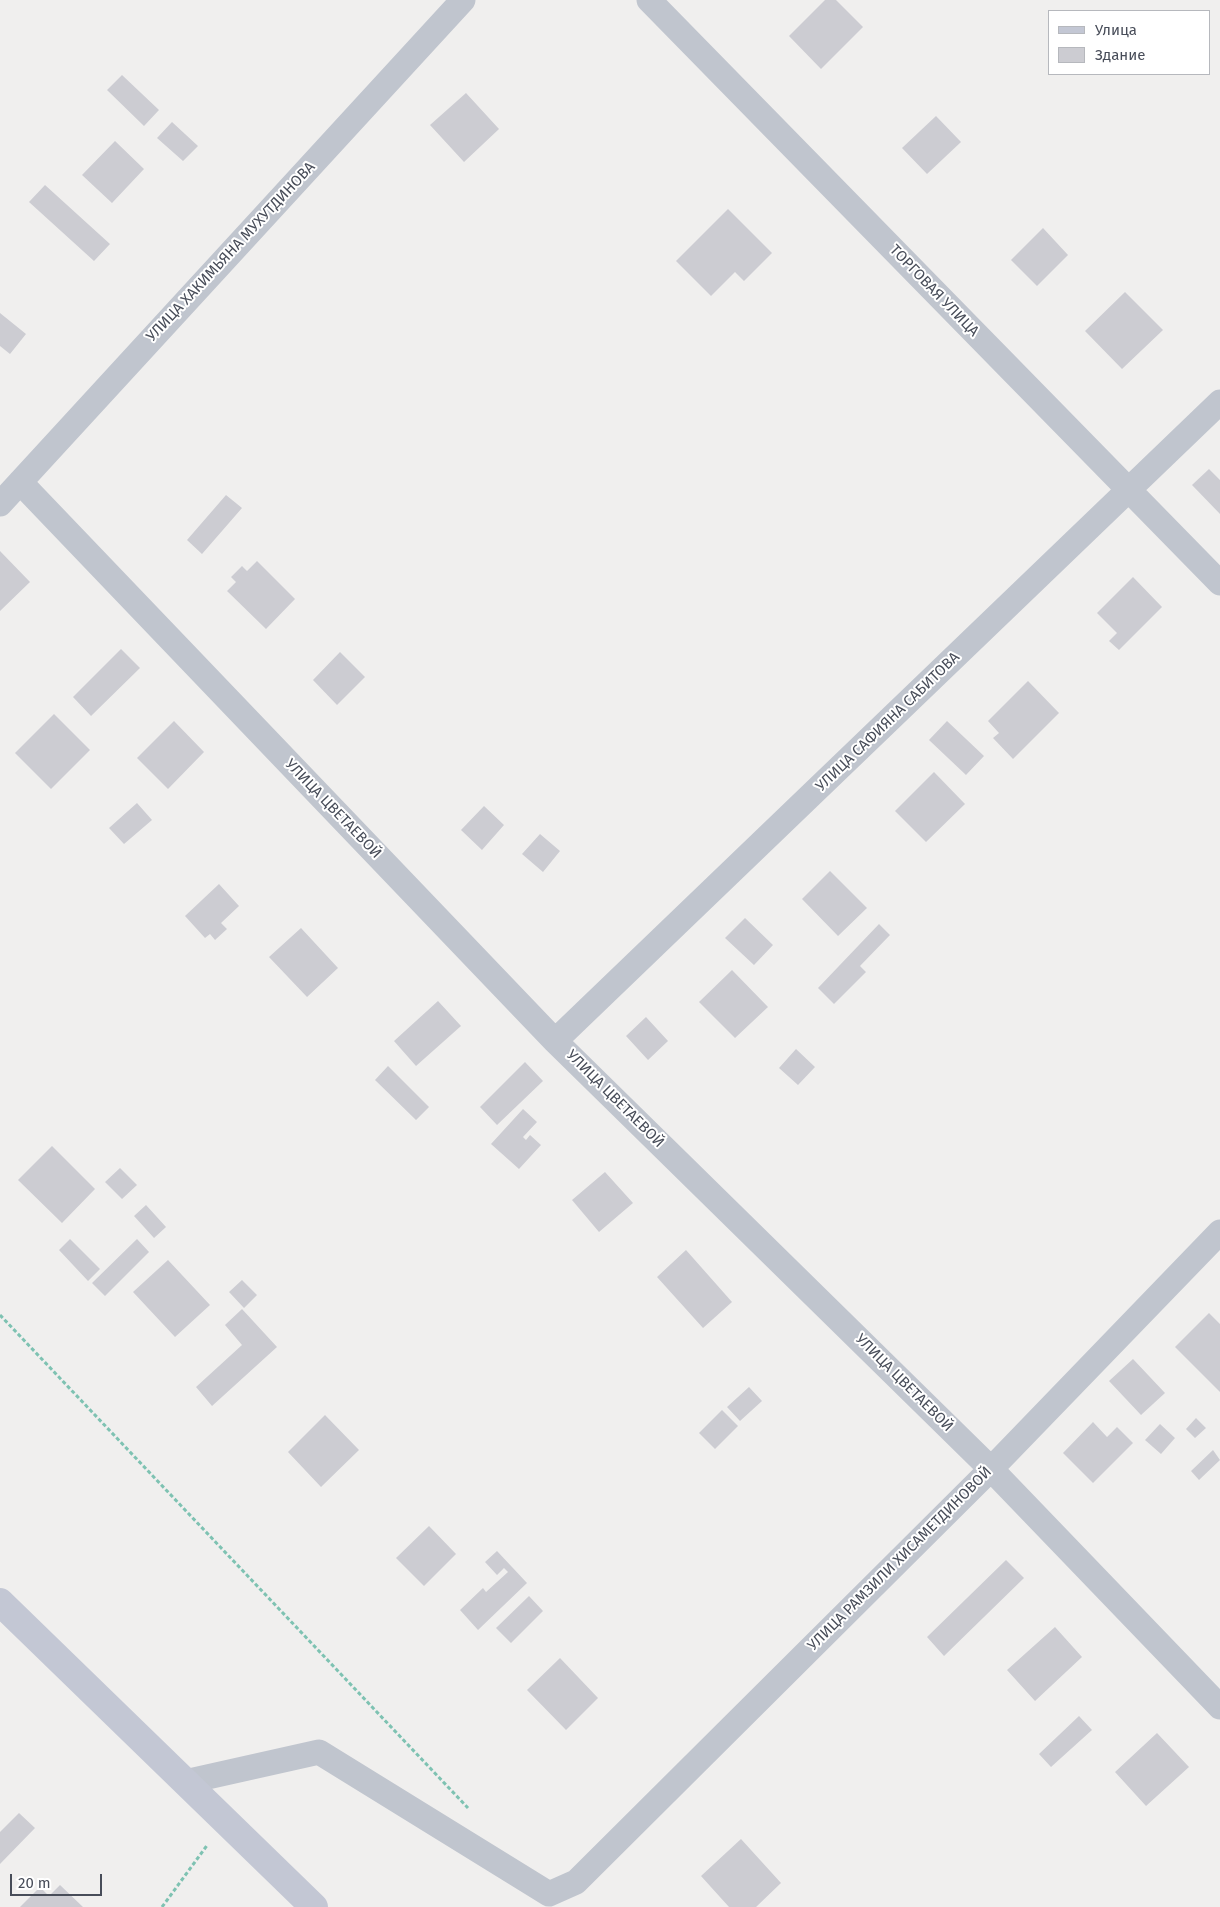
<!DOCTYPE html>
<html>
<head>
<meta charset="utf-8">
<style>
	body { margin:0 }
	#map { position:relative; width:1220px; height:1907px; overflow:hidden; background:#f0efee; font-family:"Fira Sans",sans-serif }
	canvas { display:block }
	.legend { position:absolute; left:1048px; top:10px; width:162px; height:65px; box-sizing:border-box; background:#fff; border:1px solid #b6b8bd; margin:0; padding:6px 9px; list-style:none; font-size:15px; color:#484d59 }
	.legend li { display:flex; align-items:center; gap:10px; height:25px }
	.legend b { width:25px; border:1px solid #b6b8bd }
	.scale { position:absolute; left:10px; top:1874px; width:92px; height:22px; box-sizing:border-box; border:2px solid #484d59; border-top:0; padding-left:6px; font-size:15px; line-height:18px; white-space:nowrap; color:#484d59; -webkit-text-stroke:4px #fff; paint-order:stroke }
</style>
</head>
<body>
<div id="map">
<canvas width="1220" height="1907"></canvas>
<ul class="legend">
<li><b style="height:6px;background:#c3c7d4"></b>Улица</li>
<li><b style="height:14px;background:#ccccd2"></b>Здание</li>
</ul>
<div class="scale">20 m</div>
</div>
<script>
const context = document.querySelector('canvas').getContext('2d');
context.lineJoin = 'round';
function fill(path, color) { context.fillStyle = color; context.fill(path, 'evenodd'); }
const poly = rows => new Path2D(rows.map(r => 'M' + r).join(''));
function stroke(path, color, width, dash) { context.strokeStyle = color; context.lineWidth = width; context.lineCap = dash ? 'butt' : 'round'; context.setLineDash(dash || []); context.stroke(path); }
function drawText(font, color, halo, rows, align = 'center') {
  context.font = font + ' "Fira Sans",sans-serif'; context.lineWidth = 4; context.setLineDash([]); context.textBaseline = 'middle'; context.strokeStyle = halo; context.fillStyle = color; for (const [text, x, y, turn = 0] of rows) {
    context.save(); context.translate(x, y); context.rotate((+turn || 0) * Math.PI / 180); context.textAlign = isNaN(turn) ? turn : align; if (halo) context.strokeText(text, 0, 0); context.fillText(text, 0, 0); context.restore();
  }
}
fill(poly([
	[825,0,836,0,863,27,821,69,789,36],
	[122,75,159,110,144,126,107,90],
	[466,93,499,129,464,162,430,125],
	[936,116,961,142,927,174,902,148],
	[172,122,198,146,183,161,157,138],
	[115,141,144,169,112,203,82,175],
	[45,185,110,244,94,261,29,202],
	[728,209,772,253,744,281,735,272,711,296,676,261],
	[1043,228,1068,255,1037,286,1011,260],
	[1125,292,1163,330,1122,369,1085,331],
	[0,313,26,334,10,354,0,346],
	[1209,469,1220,480,1220,514,1192,485],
	[226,495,242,508,202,554,187,540],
	[0,551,30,582,0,611],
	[257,561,295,599,266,629,227,591,236,582,231,577,242,566,247,571],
	[1133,577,1162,607,1119,650,1109,641,1117,633,1097,613],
	[121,649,140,668,91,716,73,697],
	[340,652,365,677,337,705,313,680],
	[1028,681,1059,713,1013,759,993,738,999,733,988,721],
	[54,714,90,750,51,789,15,753],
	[174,721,204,752,168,789,137,758],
	[947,721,984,756,966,775,929,740],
	[934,772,965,804,926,842,895,811],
	[137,803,152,820,124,844,109,828],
	[484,806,504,825,482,850,461,830],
	[540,834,560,851,543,872,522,854],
	[830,871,867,908,838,936,802,899],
	[219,884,239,906,221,923,227,929,215,940,210,934,205,938,185,916],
	[745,918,773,945,754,965,725,938],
	[879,924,890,935,860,966,866,972,834,1004,818,988],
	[301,928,338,968,307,997,269,957],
	[732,970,768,1007,735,1038,699,1002],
	[438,1001,461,1026,416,1066,394,1041],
	[646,1017,668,1041,648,1060,626,1036],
	[796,1049,815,1067,798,1085,779,1068],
	[525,1062,543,1081,497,1125,480,1107],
	[388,1066,429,1107,416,1120,375,1080],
	[523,1109,537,1122,523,1137,526,1140,530,1135,541,1145,519,1169,491,1144],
	[52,1146,95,1189,62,1223,18,1180],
	[120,1168,137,1185,122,1199,105,1182],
	[605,1172,633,1203,599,1232,572,1200],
	[146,1205,166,1227,154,1238,134,1216],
	[70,1239,100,1269,88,1281,59,1250],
	[137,1239,149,1252,105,1296,92,1283],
	[686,1250,732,1302,703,1328,657,1277],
	[168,1260,210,1305,175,1337,133,1292],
	[242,1280,257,1295,244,1308,229,1292],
	[242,1309,277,1347,212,1406,196,1387,242,1345,225,1325],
	[1209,1313,1220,1324,1220,1392,1175,1347],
	[1133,1359,1165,1393,1141,1415,1109,1381],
	[749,1387,762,1401,740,1421,727,1407],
	[722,1410,738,1426,715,1449,699,1433],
	[325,1415,359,1450,321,1487,288,1452],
	[1196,1418,1206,1428,1195,1438,1186,1429],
	[1093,1422,1107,1437,1117,1427,1133,1443,1093,1483,1063,1453],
	[1160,1424,1175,1438,1161,1454,1145,1440],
	[1213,1450,1220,1460,1199,1480,1191,1471],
	[429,1526,456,1554,424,1586,396,1558],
	[497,1551,527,1583,478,1630,460,1610,483,1588,486,1592,508,1572,504,1568,497,1575,485,1562],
	[1006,1560,1024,1578,944,1656,927,1637],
	[529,1596,543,1611,511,1643,496,1628],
	[1055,1627,1082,1657,1035,1701,1007,1670],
	[560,1658,598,1698,566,1730,527,1690],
	[1079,1716,1092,1730,1051,1767,1039,1754],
	[1157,1733,1189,1767,1146,1806,1115,1772],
	[19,1813,35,1828,0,1864,0,1832],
	[741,1839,781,1883,756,1907,729,1907,701,1876],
	[60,1885,83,1907,20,1907,40,1887,49,1896]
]), '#ccccd2');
stroke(poly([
	[0,1315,468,1808],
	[162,1907,208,1844]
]), '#7ec2b2', 3, [4, 2.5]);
stroke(poly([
	[649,0,1220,583],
	[20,482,555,1041,991,1469,1220,1707],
	[0,504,463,0],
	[555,1041,1220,402],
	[185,1782,319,1752,549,1894,576,1882,991,1469,1220,1232]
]), '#c0c5ce', 25);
stroke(poly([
	[0,1602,314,1907]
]), '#c3c7d4', 28);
drawText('15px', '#484d59', '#fff', [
	["УЛИЦА ХАКИМЬЯНА МУХУТДИНОВА",231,252,-47],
	["ТОРГОВАЯ УЛИЦА",934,291,46],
	["УЛИЦА САФИЯНА САБИТОВА",888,722,-44],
	["УЛИЦА ЦВЕТАЕВОЙ",333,809,46],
	["УЛИЦА ЦВЕТАЕВОЙ",615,1099,45],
	["УЛИЦА ЦВЕТАЕВОЙ",904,1383,45],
	["УЛИЦА РАМЗИЛИ ХИСАМЕТДИНОВОЙ",900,1559,-45]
]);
</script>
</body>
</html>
